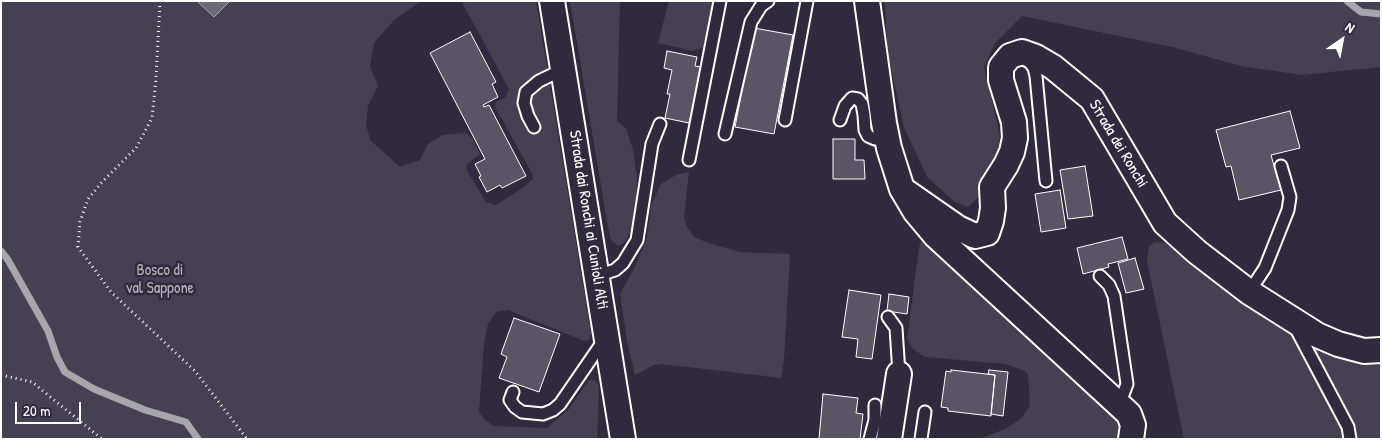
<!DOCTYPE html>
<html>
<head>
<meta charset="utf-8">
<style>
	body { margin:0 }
	#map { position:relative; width:1382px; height:440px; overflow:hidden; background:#2f2a3d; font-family:"Patrick Hand",sans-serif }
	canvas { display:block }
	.frame { position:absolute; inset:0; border:2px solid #fff; pointer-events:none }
	.north { position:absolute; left:1317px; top:15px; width:50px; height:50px; -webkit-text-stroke:4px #2f2a3d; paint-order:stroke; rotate:33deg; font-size:14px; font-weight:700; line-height:20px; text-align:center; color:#fff }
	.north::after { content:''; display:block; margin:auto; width:18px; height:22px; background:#fff; clip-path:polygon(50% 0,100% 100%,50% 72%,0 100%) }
	.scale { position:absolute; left:15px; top:402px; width:66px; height:22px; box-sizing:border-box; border:2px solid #fff; border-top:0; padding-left:6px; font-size:15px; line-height:18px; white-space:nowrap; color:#fff; -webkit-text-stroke:4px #2f2a3d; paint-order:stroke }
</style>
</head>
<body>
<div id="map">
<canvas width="1382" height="440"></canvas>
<div class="frame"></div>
<div class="north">N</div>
<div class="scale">20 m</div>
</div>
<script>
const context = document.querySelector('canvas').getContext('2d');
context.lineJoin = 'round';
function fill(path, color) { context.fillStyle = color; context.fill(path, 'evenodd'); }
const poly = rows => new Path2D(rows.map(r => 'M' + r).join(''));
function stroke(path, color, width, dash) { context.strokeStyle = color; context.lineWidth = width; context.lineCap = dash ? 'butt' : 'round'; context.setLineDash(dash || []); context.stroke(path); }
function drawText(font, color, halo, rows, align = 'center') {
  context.font = font + ' "Patrick Hand",sans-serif'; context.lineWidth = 5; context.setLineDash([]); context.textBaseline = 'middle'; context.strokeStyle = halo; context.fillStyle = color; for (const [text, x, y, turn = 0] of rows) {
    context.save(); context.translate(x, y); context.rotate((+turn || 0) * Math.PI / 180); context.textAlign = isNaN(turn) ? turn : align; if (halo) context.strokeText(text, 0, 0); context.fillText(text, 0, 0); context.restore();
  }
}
fill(poly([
	[1,1,421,1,394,20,374,43,370,67,378,86,368,106,366,126,371,141,400,167,420,160,428,144,443,135,466,133,472,138,480,154,467,164,467,171,486,202,496,205,521,189,533,179,532,173,495,107,496,102,505,98,509,89,463,4,463,1,536,1,591,333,589,340,584,341,508,310,496,312,488,324,484,343,479,412,485,420,494,426,547,428,568,410,589,380,596,381,599,387,597,439,1,439],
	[570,1,620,1,617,121,626,128,633,150,637,177,636,207,632,228,625,242,618,246,611,240,608,227],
	[669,1,716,1,704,47,693,51,658,43],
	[885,1,1381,1,1381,67,1302,75,1241,66,1172,47,1022,16,995,43,984,67,1000,136,997,156,985,173,979,197,968,207,955,202,927,177,904,127,887,50],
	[689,172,684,217,686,225,694,237,706,242,740,252,790,254,784,360,781,378,662,364,654,365,635,375,627,341,620,294,635,267,647,237,651,206,661,184,676,175],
	[927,240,1107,407,1117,422,1122,439,979,439,1005,429,1022,418,1030,405,1028,374,1023,370,1005,364,925,357,913,349,907,339,919,248,921,241],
	[1155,242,1167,243,1178,249,1204,273,1283,329,1332,355,1359,365,1381,364,1381,439,1184,439,1147,261,1149,246]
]), '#464152');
const water = poly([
	[200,1,230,1,214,17,198,2,200,1]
]);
fill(water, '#6d6a77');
stroke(water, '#a7a6ad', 1);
stroke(poly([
	[1347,1,1361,12,1381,14],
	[1,251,8,260,48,331,57,357,65,372,94,389,145,410,186,422,198,439]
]), '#a7a6ad', 7);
const building = poly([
	[754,28,793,35,774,134,735,127,754,28],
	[470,32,496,82,492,84,498,97,483,105,484,107,489,105,526,176,502,188,500,185,487,192,479,177,481,176,475,164,485,159,430,53,470,32],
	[667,51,697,57,695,66,702,67,689,123,665,118,670,94,667,94,672,70,664,68,667,51],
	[1290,111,1300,148,1271,155,1281,190,1239,200,1231,166,1226,167,1216,130,1290,111],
	[833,139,855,139,855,160,864,160,865,179,833,179,833,139],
	[1085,166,1093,216,1068,219,1060,170,1085,166],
	[1060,190,1066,228,1041,232,1035,194,1060,190],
	[1122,237,1128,259,1108,264,1109,267,1083,274,1077,248,1122,237],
	[1135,258,1144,289,1126,293,1118,263,1135,258],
	[849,290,881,295,872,359,856,357,858,339,842,337,849,290],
	[889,294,909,297,907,314,887,311,889,294],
	[514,318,560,334,539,392,499,378,507,357,501,354,514,318],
	[951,370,995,375,991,416,948,411,948,408,941,407,946,371,951,372,951,370],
	[989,370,1008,372,1003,416,991,414,995,375,988,374,989,370],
	[823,394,858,398,856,413,863,414,860,439,819,439,823,394]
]);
fill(building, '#595564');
stroke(building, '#fff', 1);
const lane = poly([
	[1026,57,1034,68,1036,76,1046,181],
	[785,120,807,1],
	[840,120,845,106,852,98,858,99,862,104,864,115,865,130,868,136,875,139,887,137],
	[534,127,528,116,524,103,526,92,539,81,564,69],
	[725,134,751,22,761,6,768,1],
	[689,160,720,1],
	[597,276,615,270,623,263,637,240,652,144,660,124],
	[1100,276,1109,285,1114,296,1127,384,1119,405],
	[1249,292,1265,268,1288,210,1290,197,1281,166],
	[888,317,896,328,899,374],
	[1294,325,1348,427,1350,439],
	[513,392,510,400,515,407,522,412,543,414,553,410,560,404,604,340],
	[870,439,875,420,875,405],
	[921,439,925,412]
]);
const street = poly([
	[552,1,623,439],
	[867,1,884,123,889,148,902,189,915,211,936,236,1129,414,1133,425,1131,439],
	[902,189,958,228,975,236,987,233,991,221,993,208,992,187,1006,165,1012,152,1015,138,1014,122,1001,80,1001,67,1010,56,1022,52,1036,57,1053,67,1092,99,1165,223,1197,252,1249,292,1317,335,1338,344,1364,351,1381,350],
	[889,439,899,374]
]);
stroke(lane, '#fff', 15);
stroke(street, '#fff', 28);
stroke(poly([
	[160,1,156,79,152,118,136,148,102,182,88,199,80,222,78,247,111,292,195,371,247,439],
	[1,375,32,382,102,439]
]), '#fff', 3, [1, 4]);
stroke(lane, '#2f2a3d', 11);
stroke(street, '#2f2a3d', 24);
drawText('16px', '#fff', '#2f2a3d', [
	["Strada dei Ronchi",1118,144,59],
	["Strada dai Ronchi ai Cunioli Alti",588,220,81]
]);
drawText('16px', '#b5b3ba', '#2f2a3d', [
	["Bosco di",160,271],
	["val Sappone",160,289]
]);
</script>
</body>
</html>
